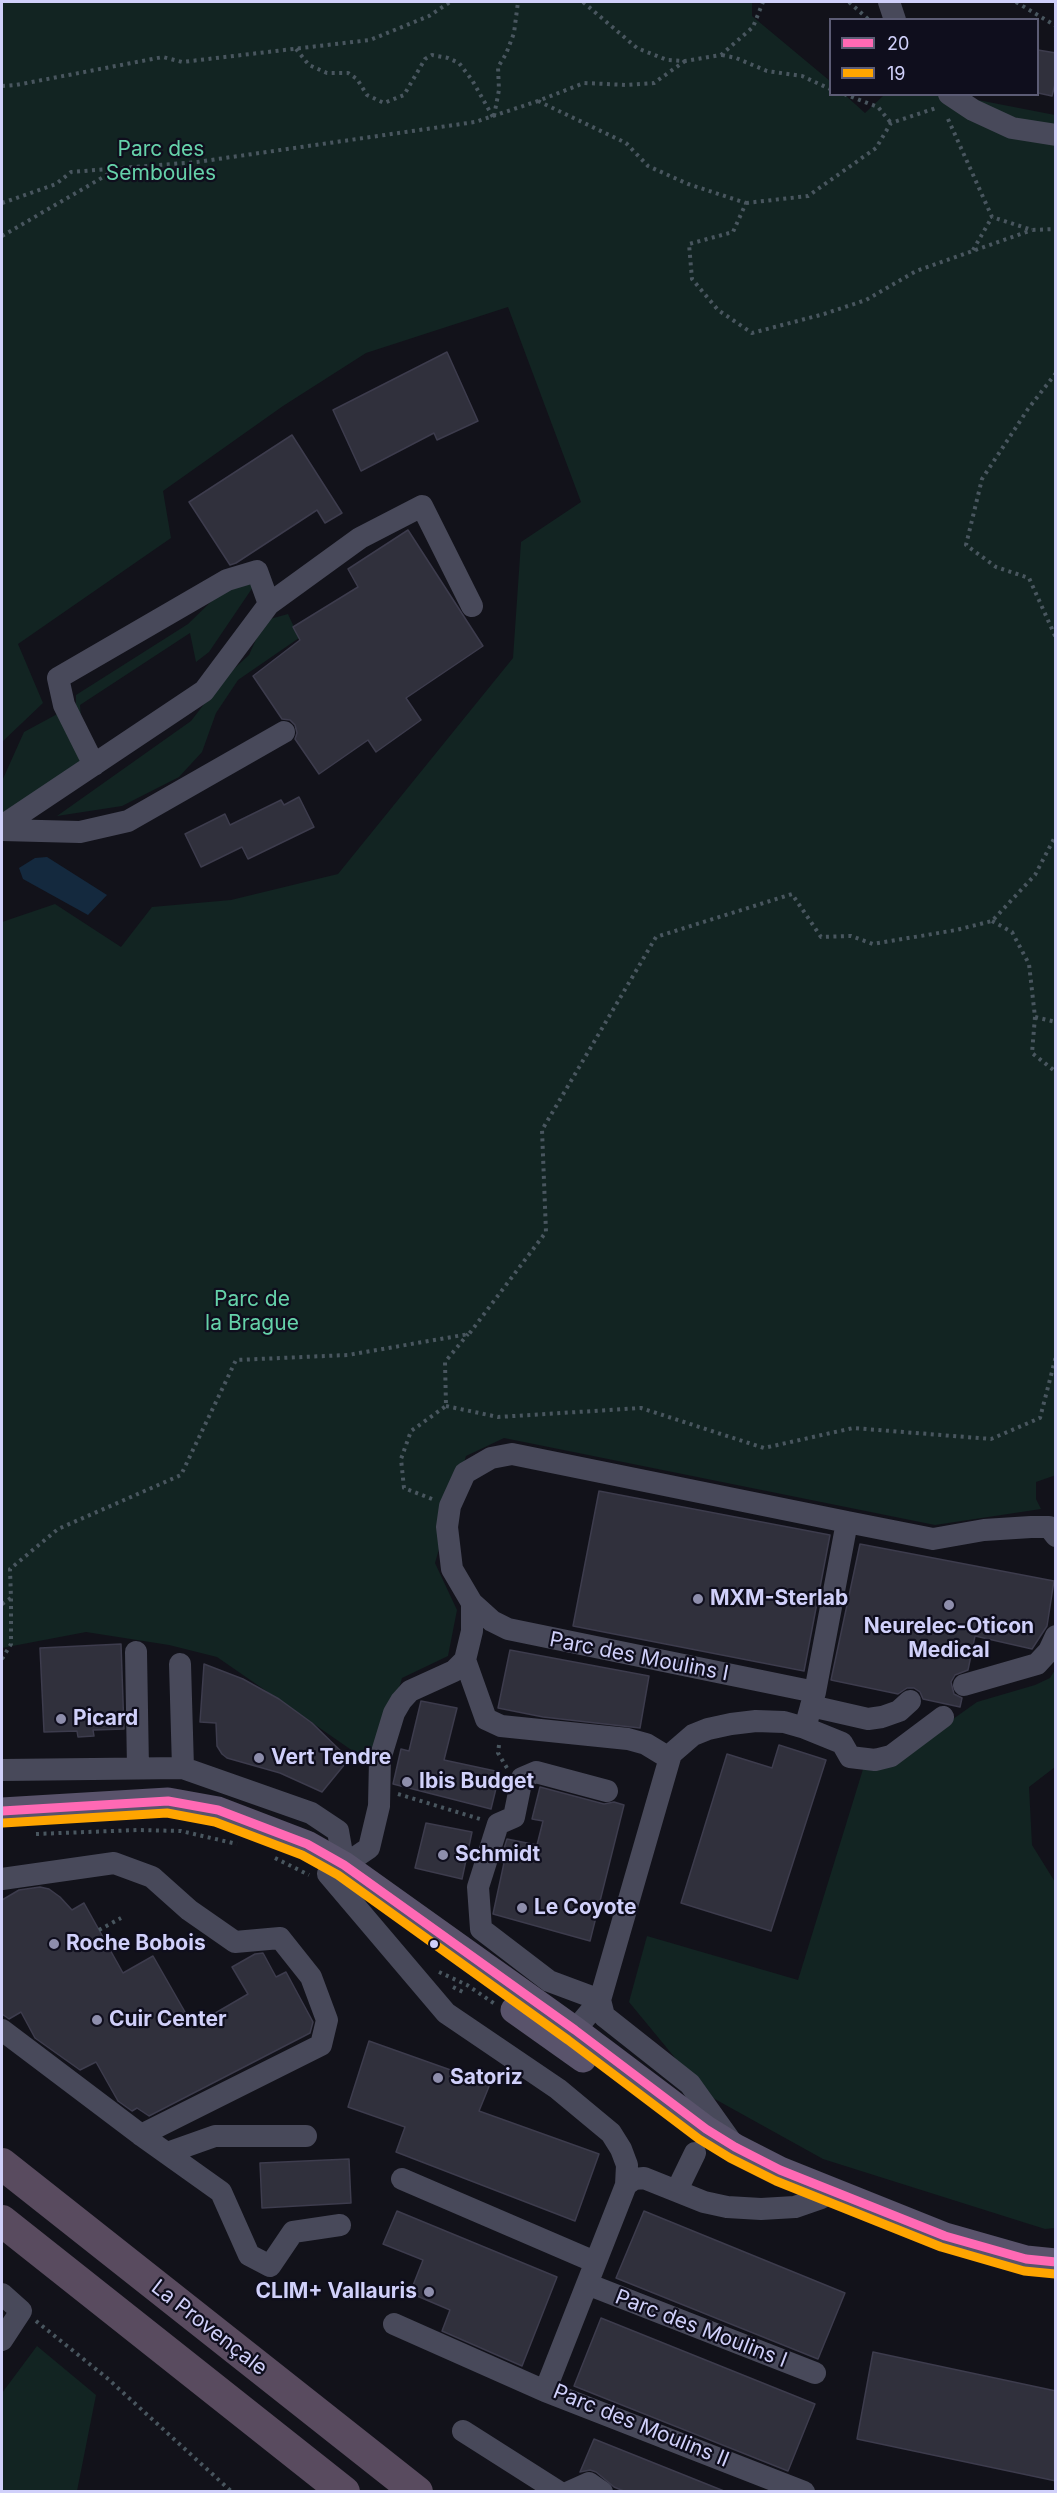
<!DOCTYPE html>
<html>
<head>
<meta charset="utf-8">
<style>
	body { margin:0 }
	#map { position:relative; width:1057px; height:2493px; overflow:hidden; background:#12121a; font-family:Inter,sans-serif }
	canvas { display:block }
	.frame { position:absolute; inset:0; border:3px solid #d0d0fa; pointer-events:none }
	.legend { position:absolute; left:829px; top:18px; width:210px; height:78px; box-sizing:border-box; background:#0f0e1d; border:2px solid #5c5c75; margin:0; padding:8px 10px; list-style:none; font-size:18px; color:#d0d0fa }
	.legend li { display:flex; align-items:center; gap:12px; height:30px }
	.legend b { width:30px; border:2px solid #5c5c75 }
</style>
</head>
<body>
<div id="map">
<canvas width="1057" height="2493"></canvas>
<div class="frame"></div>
<ul class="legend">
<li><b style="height:8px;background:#ff69b4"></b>20</li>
<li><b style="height:8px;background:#ffa500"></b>19</li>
</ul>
</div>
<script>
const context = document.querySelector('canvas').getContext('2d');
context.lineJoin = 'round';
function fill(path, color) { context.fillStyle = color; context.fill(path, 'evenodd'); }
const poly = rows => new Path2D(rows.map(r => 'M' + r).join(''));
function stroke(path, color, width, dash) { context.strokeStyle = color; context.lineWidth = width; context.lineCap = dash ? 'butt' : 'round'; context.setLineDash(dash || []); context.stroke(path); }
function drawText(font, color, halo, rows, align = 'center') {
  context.font = font + ' Inter,sans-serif'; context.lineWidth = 4.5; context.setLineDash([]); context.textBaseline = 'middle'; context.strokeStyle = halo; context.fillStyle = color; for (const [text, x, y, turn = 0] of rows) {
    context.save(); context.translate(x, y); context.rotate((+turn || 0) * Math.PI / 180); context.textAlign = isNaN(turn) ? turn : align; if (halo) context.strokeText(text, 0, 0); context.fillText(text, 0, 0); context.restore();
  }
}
fill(poly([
	[2,2,752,2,752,16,830,81,830,94,845,95,865,113,884,95,947,94,1055,115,1056,1475,1036,1482,1036,1499,1041,1509,935,1525,504,1438,466,1456,435,1563,457,1610,448,1656,402,1678,376,1767,217,1657,169,1645,86,1632,2,1648,2,922,55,904,121,947,152,907,231,900,338,874,513,658,521,542,581,502,508,307,366,353,283,406,163,491,171,538,18,644,43,703,2,742],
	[247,581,253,587,209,652,196,662,190,633,80,705,81,718,76,710,76,695,188,624,222,591],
	[288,614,299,638,238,680,216,713,202,752,179,777,122,806,57,816,191,721,225,677,249,655,259,633,270,619],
	[61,712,80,750,80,768,51,788,2,813,2,781,24,732],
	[1055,1670,1055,1767,1029,1787,1032,1845,1055,1882,1055,2228,1045,2229,823,2159,704,2093,629,2002,647,1936,798,1980,864,1766,884,1768,977,1702,1035,1685,1050,1678],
	[37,2346,96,2395,77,2491,2,2491,2,2393]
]), '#122422');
fill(poly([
	[47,857,107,895,88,915,23,879,19,868,35,858]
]), '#14293e');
const building = poly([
	[1038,50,1056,53,1056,80,1052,96,1038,93,1038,50],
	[447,352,478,421,437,440,434,433,361,471,333,410,447,352],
	[292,435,342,513,325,523,317,510,236,563,230,565,189,502,292,435],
	[408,530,483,646,406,698,421,720,376,752,368,740,319,774,295,739,297,733,295,725,290,720,282,719,253,676,300,640,293,627,358,587,348,569,408,530],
	[299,797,314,827,248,859,242,847,201,867,185,834,225,814,230,825,281,800,284,805,299,797],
	[599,1491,830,1535,804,1671,573,1626,599,1491],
	[860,1544,1054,1581,1047,1626,1032,1649,975,1636,968,1670,955,1675,951,1682,954,1694,962,1698,960,1707,923,1699,920,1692,914,1688,907,1688,898,1694,831,1680,860,1544],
	[121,1644,124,1729,93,1730,94,1736,78,1737,77,1731,44,1732,40,1648,121,1644],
	[510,1650,649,1676,640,1728,543,1717,498,1708,510,1650],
	[204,1664,243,1679,279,1699,312,1723,349,1759,322,1792,280,1773,227,1758,222,1754,217,1746,216,1723,200,1722,204,1664],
	[421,1701,457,1708,444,1760,500,1772,491,1809,393,1784,401,1749,409,1751,421,1701],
	[779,1745,826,1760,771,1931,681,1903,727,1754,772,1768,779,1745],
	[540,1787,604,1804,614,1802,624,1805,590,1941,493,1914,504,1863,500,1861,507,1839,537,1845,543,1821,532,1819,540,1787],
	[426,1823,472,1832,462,1879,415,1868,426,1823],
	[40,1887,49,1889,60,1897,72,1910,84,1903,123,1973,153,1956,193,2026,248,1994,232,1967,255,1954,263,1953,276,1977,286,1972,313,2022,310,2033,149,2116,137,2108,132,2111,118,2101,96,2062,80,2070,35,2038,21,2012,9,2019,2,2014,2,1900,19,1890,40,1887],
	[369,2041,490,2084,479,2111,599,2154,575,2221,396,2152,405,2127,348,2107,369,2041],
	[349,2159,351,2203,262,2208,260,2163,349,2159],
	[397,2211,557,2277,522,2366,442,2331,450,2310,410,2293,423,2260,383,2244,397,2211],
	[644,2211,845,2293,818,2359,616,2278,644,2211],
	[601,2318,815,2404,788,2471,574,2386,601,2318],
	[873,2352,1056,2391,1056,2481,857,2439,873,2352],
	[594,2439,724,2491,724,2492,626,2492,614,2487,596,2472,590,2470,580,2472,594,2439]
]);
fill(building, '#30303c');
stroke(building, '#3d3c4d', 1.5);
stroke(poly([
	[583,2,637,48,667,60,685,61,721,55,753,27,763,2],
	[849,2,869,20],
	[1016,2,1056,26],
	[296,49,309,65,327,73,348,73,357,79,367,95,384,103,404,95,425,59,432,55,448,58,459,63,472,80,493,117],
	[722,55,736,58,767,71,802,76,830,89],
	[2,86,16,85,163,57,182,62,370,40,429,16,450,2],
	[844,94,878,107,891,123],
	[538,101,626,143,648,166,688,184,746,203,733,232,689,244,692,279,718,310,752,333,824,314,866,300,916,271,1032,230],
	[494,116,499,90,498,67,506,54,514,33,518,2],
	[948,119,992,217,1032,230,1056,229],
	[2,203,56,184,71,172,197,162,475,122,538,101,584,83,627,85,654,83,685,61],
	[746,203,808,196,876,148,891,123,936,108],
	[2,236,117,169],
	[973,250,992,217],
	[1056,373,1028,409,982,479,966,545,996,567,1029,578,1056,638],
	[992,921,1012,932,1029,964,1035,1017,1056,1022],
	[1035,1017,1032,1053,1056,1072],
	[446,1406,498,1417,641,1408,764,1448,853,1428,991,1439,1040,1418,1056,1356],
	[432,1499,404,1488,401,1459,411,1431,446,1406,445,1362,468,1334],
	[2,1604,11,1598,10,1569,58,1529,181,1475,236,1360,348,1355,469,1334,546,1232,542,1130,656,937,792,894,821,937,851,936,873,944,956,930,992,921,1035,875,1056,835],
	[2,1659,11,1644,11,1598],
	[499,1745,498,1753,507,1768],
	[398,1794,480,1819],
	[36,1834,138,1830,181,1831,237,1844],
	[275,1858,309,1875],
	[99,1930,121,1918],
	[439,1972,467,1985,495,2004],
	[453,1987,463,1992],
	[36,2321,107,2378,232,2492]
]), '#49565f', 4, [3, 4.5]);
stroke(poly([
	[889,2,895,20],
	[949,94,973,110,1012,128,1056,135],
	[94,765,64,705,58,678,227,580,257,571,269,604],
	[2,826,204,691,269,604,360,538,422,506,472,606],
	[2,830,80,832,128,821,284,732],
	[472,1603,492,1621,508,1629,815,1692],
	[136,1652,138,1768],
	[465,1660,486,1719,501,1726,628,1739,646,1744,669,1758],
	[180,1664,183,1768],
	[964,1685,1037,1664,1049,1651,1056,1636],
	[811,1706,868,1719,882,1717,899,1711,910,1701],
	[805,1728,842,1743,850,1757,875,1760,891,1756,943,1717],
	[2,1770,183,1768,311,1813,338,1831,344,1865,369,1848,379,1806,380,1759,394,1713,401,1701,410,1691,454,1671,465,1660,472,1631,472,1603,452,1569,447,1527,450,1506,465,1473,491,1458,512,1454,847,1522],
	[607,1791,536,1772,522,1778,514,1817,498,1824,478,1887,481,1929,549,1981,600,2000,604,2016,690,2084,732,2143],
	[328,1874,446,2013,558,2089,611,2133,621,2149,627,2165,626,2185],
	[2,1879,114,1863,152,1877,189,1910,235,1942,280,1938,311,1977,327,2020,321,2045,141,2135],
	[2,2030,141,2135,221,2192,249,2255,270,2266,293,2232,340,2225],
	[575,2030,600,2000,671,1754,693,1735,708,1729,731,1724,756,1721,784,1722,805,1728,815,1692,847,1522,933,1539,984,1530,1031,1527,1049,1527,1056,1536],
	[167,2153,215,2136,306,2136],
	[402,2179,595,2262],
	[677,2190,695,2153],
	[587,2284,815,2373],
	[2,2294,21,2311,2,2340],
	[394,2324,545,2391],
	[463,2431,559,2492],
	[569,2492,589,2483,602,2492],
	[804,2492,545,2391,626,2185,634,2179,644,2178,704,2202,727,2207,761,2209,795,2207,821,2198,828,2188]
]), '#48495a', 22);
stroke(poly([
	[2,1811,168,1801,218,1810,307,1844,344,1865,575,2030,706,2129,735,2147,780,2170,945,2236,1026,2259,1056,2262],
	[514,2010,583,2059]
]), '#59536b', 27);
stroke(poly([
	[2,2164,417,2492],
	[2,2221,344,2492]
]), '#594b5f', 32);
stroke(poly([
	[2,1811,168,1801,218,1810,307,1844,344,1865,575,2030,706,2129,735,2147,780,2170,945,2236,1026,2259,1056,2262]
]), '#ff69b4', 9);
stroke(poly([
	[3,1823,167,1813,215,1822,302,1855,338,1875,568,2040,699,2139,730,2158,776,2181,941,2247,1024,2271,1055,2274]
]), '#ffa500', 9);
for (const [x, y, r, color] of [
	[698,1599,6,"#8e8eac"],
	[949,1605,6,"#8e8eac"],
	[61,1719,6,"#8e8eac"],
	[259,1758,6,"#8e8eac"],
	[407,1782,6,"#8e8eac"],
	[443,1855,6,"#8e8eac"],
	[522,1908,6,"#8e8eac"],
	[54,1944,6,"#8e8eac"],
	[434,1944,5,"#d0d0fa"],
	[97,2020,6,"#8e8eac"],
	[438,2078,6,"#8e8eac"],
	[429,2292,6,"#8e8eac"]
]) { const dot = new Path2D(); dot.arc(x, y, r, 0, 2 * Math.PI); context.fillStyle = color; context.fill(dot); stroke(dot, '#0f0e1d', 2); }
drawText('21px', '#65d1a9', '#0f0e1d', [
	["Parc des",161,150],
	["Semboules",161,174],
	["Parc de",252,1300],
	["la Brague",252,1324]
]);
drawText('bold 21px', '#d0d0fa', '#0f0e1d', [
	["MXM-Sterlab",710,1599],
	["Neurelec-Oticon",949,1627,"center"],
	["Medical",949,1651,"center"],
	["Picard",73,1719],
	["Vert Tendre",271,1758],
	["Ibis Budget",419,1782],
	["Schmidt",455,1855],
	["Le Coyote",534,1908],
	["Roche Bobois",66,1944],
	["Cuir Center",109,2020],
	["Satoriz",450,2078],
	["CLIM+ Vallauris",417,2292,"right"]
], 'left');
drawText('21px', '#d0d0fa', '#0f0e1d', [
	["Parc des Moulins I",639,1657,11],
	["La Provençale",209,2328,38],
	["Parc des Moulins I",701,2329,21],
	["Parc des Moulins II",641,2426,22]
]);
</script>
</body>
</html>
